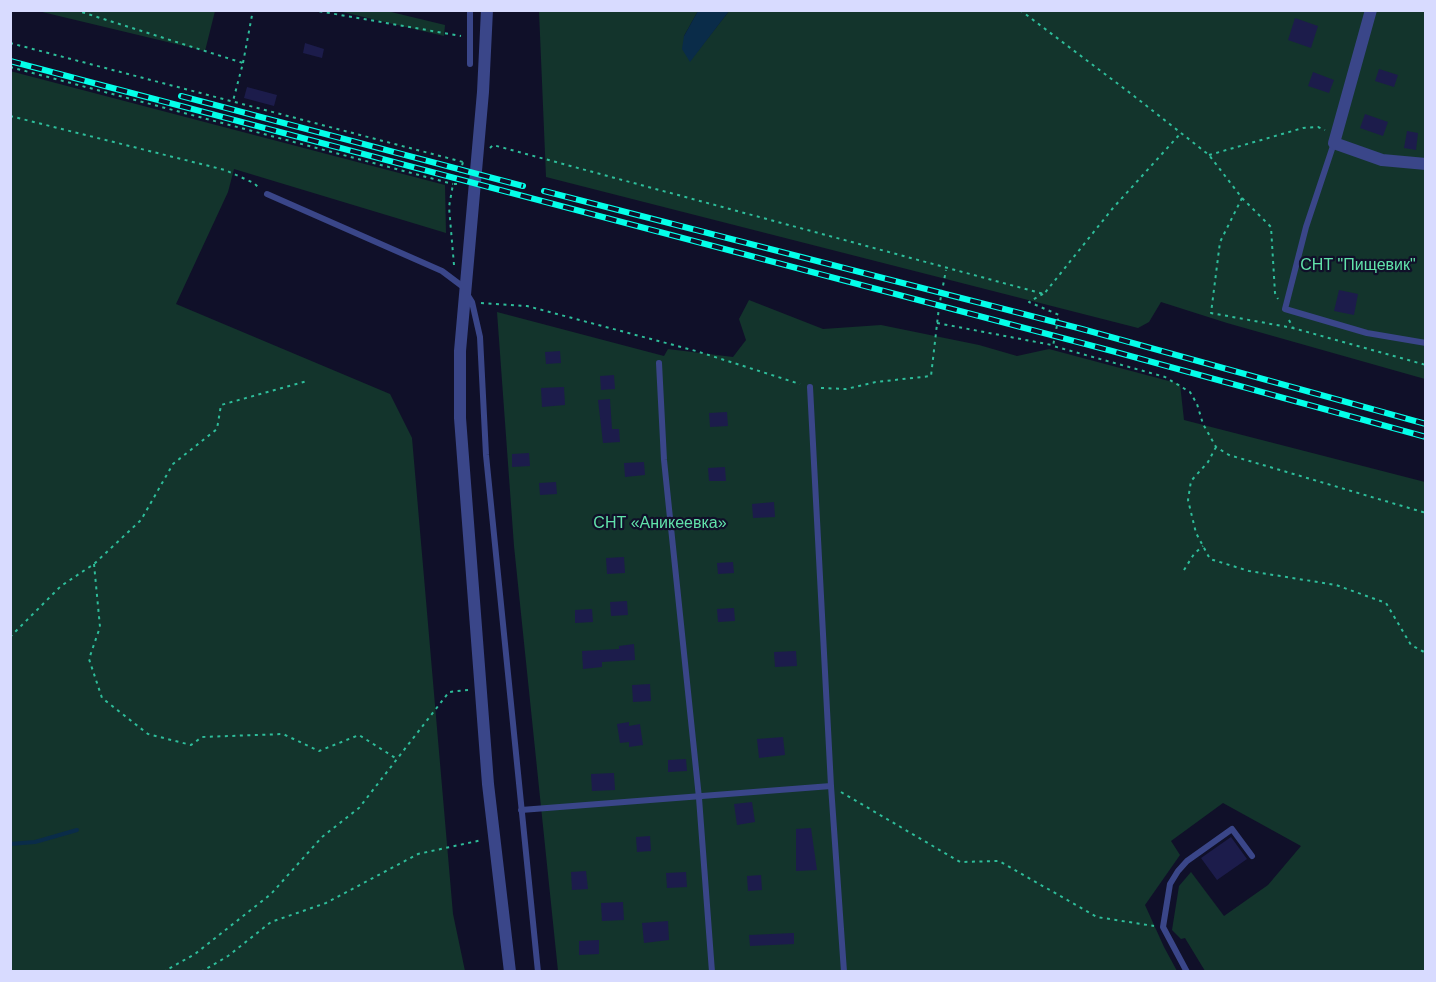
<!DOCTYPE html>
<html>
<head>
<meta charset="utf-8">
<style>
	body { margin:0 }
	#map { position:relative; width:1436px; height:982px; overflow:hidden; background:#101029; font-family:Arial,sans-serif }
	canvas { display:block }
	.frame { position:absolute; inset:0; border:12px solid #d8dbff; pointer-events:none }
</style>
</head>
<body>
<div id="map">
<canvas width="1436" height="982"></canvas>
<div class="frame"></div>
</div>
<script>
const context = document.querySelector('canvas').getContext('2d');
context.lineJoin = 'round';
function fill(path, color) { context.fillStyle = color; context.fill(path, 'evenodd'); }
const poly = rows => new Path2D(rows.map(r => 'M' + r).join(''));
function stroke(path, color, width, dash) { context.strokeStyle = color; context.lineWidth = width; context.lineCap = dash ? 'butt' : 'round'; context.setLineDash(dash || []); context.stroke(path); }
function drawText(font, color, halo, rows, align = 'center') {
  context.font = font + ' Arial,sans-serif'; context.lineWidth = 4.5; context.setLineDash([]); context.textBaseline = 'middle'; context.strokeStyle = halo; context.fillStyle = color; for (const [text, x, y, turn = 0] of rows) {
    context.save(); context.translate(x, y); context.rotate((+turn || 0) * Math.PI / 180); context.textAlign = isNaN(turn) ? turn : align; if (halo) context.strokeText(text, 0, 0); context.fillText(text, 0, 0); context.restore();
  }
}
fill(poly([
	[38,11,215,11,205,51],
	[338,11,387,11,445,25,444,36],
	[539,11,698,11,684,36,690,61,729,11,1425,11,1425,379,1227,323,1161,302,1149,322,1138,328,546,177],
	[10,71,445,185,446,233,234,169,228,192,176,304,390,394,412,438,453,914,465,971,11,971],
	[749,300,823,329,881,325,979,345,1017,356,1049,349,1180,384,1184,420,1425,482,1425,971,1205,971,1185,938,1181,939,1172,930,1179,886,1191,872,1224,916,1268,885,1301,846,1223,803,1171,841,1180,855,1145,905,1164,947,1177,971,558,971,514,546,497,312,664,356,668,349,733,357,746,340,739,319]
]), '#13342c');
fill(poly([
	[698,11,729,11,690,62,682,49,684,36]
]), '#0a2c49');
stroke(poly([
	[10,844,35,842,77,830]
]), '#0a2c49', 4);
fill(poly([
	[1295,18,1318,26,1311,48,1288,40],
	[305,43,324,49,322,58,303,53],
	[1379,69,1398,75,1394,87,1375,81],
	[1313,72,1334,80,1329,93,1308,86],
	[247,87,277,95,274,106,244,98],
	[1365,114,1388,122,1383,136,1360,128],
	[1407,131,1418,133,1416,150,1404,148],
	[1339,290,1358,294,1354,315,1334,311],
	[560,351,561,363,546,364,545,352],
	[614,375,615,389,601,390,600,376],
	[564,387,565,405,542,407,541,388],
	[610,399,612,429,619,429,620,442,603,443,598,400],
	[727,412,728,426,710,427,709,413],
	[529,453,530,466,512,467,512,454],
	[644,462,645,475,625,477,624,463],
	[725,467,726,481,709,481,708,468],
	[556,482,557,494,540,495,539,483],
	[774,502,775,517,753,518,752,504],
	[624,557,625,573,607,574,606,558],
	[733,562,734,573,718,574,717,563],
	[627,601,628,615,611,616,610,602],
	[734,608,735,621,718,622,717,609],
	[592,609,593,622,575,623,575,610],
	[634,644,635,660,602,662,602,667,583,669,582,651,619,649,619,646],
	[796,651,797,666,775,667,774,652],
	[650,684,651,701,633,702,632,685],
	[629,722,629,726,640,724,643,745,629,747,629,742,620,743,617,724],
	[783,737,785,755,759,758,757,739],
	[686,759,687,771,668,772,668,760],
	[614,773,615,790,592,791,591,774],
	[752,802,755,822,737,825,734,804],
	[811,828,817,870,796,871,796,829],
	[650,836,651,851,637,852,636,837],
	[1231,837,1247,859,1217,880,1201,858],
	[586,871,588,889,572,890,571,872],
	[686,872,687,887,667,888,666,873],
	[761,875,762,890,748,891,747,876],
	[623,902,624,920,602,921,601,903],
	[668,921,669,940,644,943,642,923],
	[794,933,794,944,750,946,749,935],
	[599,940,599,954,579,955,579,941]
]), '#1c1c4b');
stroke(poly([
	[75,10,243,63,233,101],
	[312,10,461,36],
	[1020,10,1134,96,1209,155,1242,198,1271,227,1275,293,1278,299],
	[10,43,463,162],
	[243,63,253,10],
	[10,67,453,184],
	[10,116,225,170,254,183,260,189],
	[490,148,493,145,1044,294,1113,208,1180,134],
	[1209,155,1303,128,1318,127,1325,130],
	[1242,198,1220,242,1211,313,1293,328],
	[454,265,449,207,453,184,457,184,463,162],
	[1043,294,1029,302,1059,315,1053,346,1165,377,1190,392,1197,404,1203,424,1216,447,1229,455,1426,513],
	[481,303,527,306,696,351,800,384],
	[1289,320,1293,328,1426,365],
	[937,323,1052,345],
	[821,388,846,389,876,382,931,376,939,307,946,270],
	[1216,447,1208,462,1191,481,1188,500,1196,533,1210,559,1249,571,1336,585,1386,603,1411,645,1426,653],
	[94,564,100,627,89,659,102,698,148,734,191,745,202,737,283,734,319,751,359,735,397,759],
	[1184,570,1194,554,1203,546],
	[10,637,61,586,94,564,141,520,173,464,217,429,221,405,307,381],
	[841,792,960,862,999,861,1097,917,1154,926],
	[163,972,195,954,271,894,322,837,359,808,449,692,468,690],
	[201,972,228,956,271,922,326,903,418,854,482,840]
]), '#2ebd9a', 2, [3, 4.5]);
stroke(poly([
	[470,10,470,64],
	[1334,143,1306,227,1285,309,1367,333,1426,343],
	[267,194,442,271,462,286,472,302,480,337,486,455,538,972],
	[659,363,664,460,699,798,712,972],
	[810,387,831,786,844,972],
	[521,810,831,786],
	[1187,972,1163,927,1170,884,1178,871,1187,861,1232,829,1252,856]
]), '#3a4689', 6);
stroke(poly([
	[1371,10,1334,143,1382,160,1426,164]
]), '#3a4689', 12);
stroke(poly([
	[487,10,483,92,460,351,460,418,488,784,510,972]
]), '#3a4689', 12);
const rail = poly([
	[10,61,1112,351,1426,437],
	[181,96,523,186],
	[544,191,1082,329,1426,424]
]);
stroke(rail, '#04ffe9', 6);
stroke(rail, '#101029', 4, [11]);
drawText('16px', '#61e2aa', '#101029', [
	["СНТ \"Пищевик\"",1358,266],
	["СНТ «Аникеевка»",660,524]
]);
</script>
</body>
</html>
